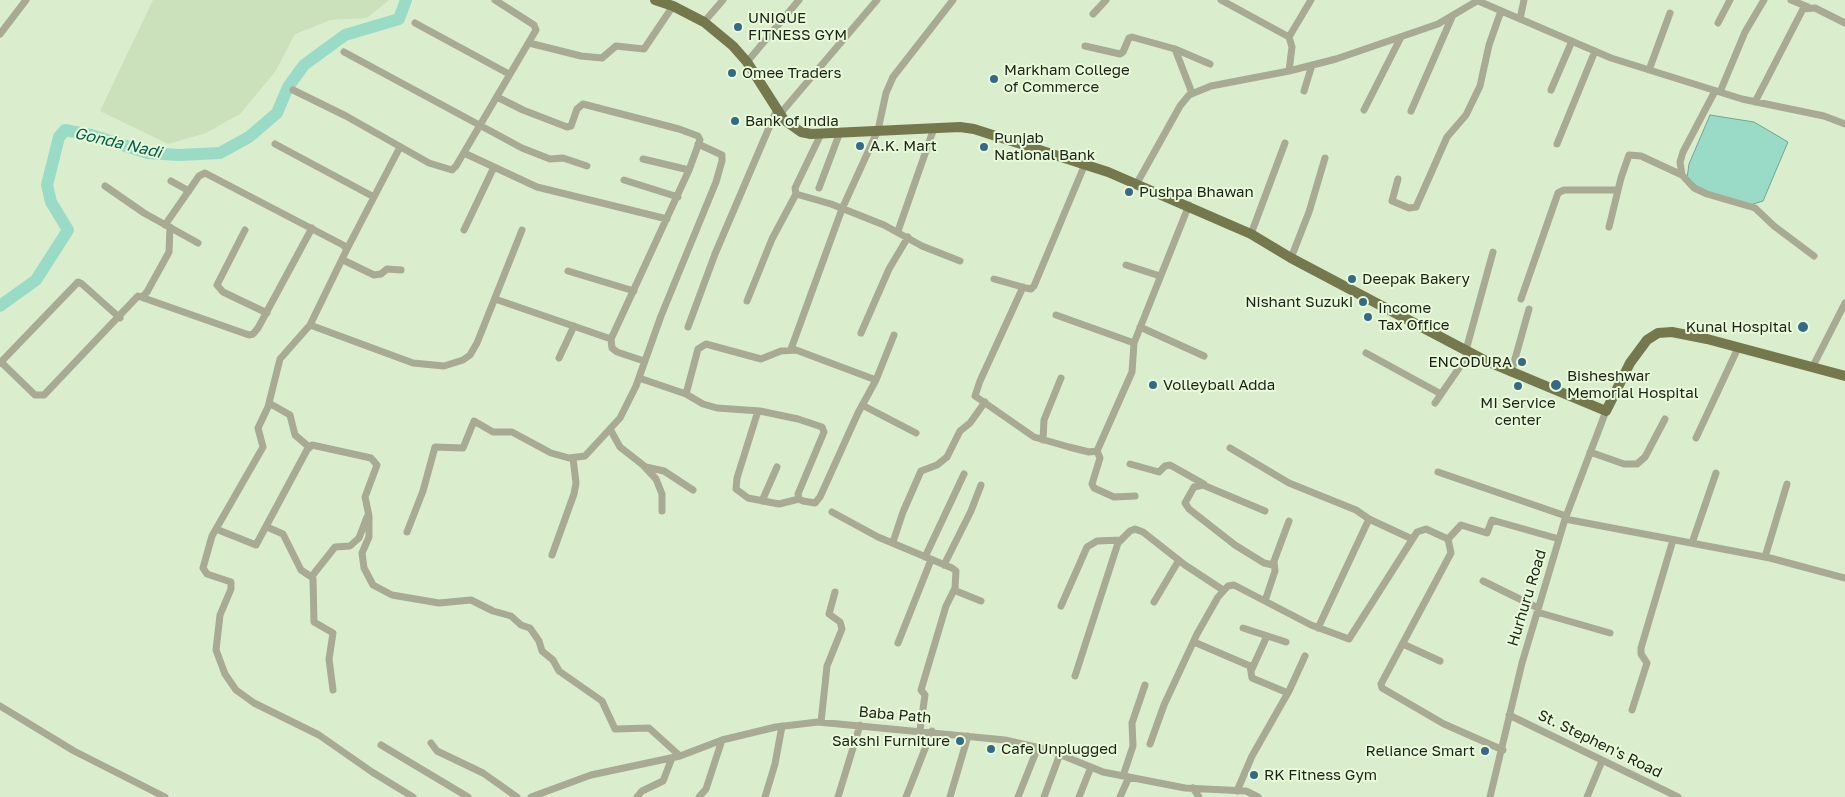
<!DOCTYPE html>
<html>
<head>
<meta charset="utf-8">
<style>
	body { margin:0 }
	canvas { display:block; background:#daedcd }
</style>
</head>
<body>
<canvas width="1845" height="797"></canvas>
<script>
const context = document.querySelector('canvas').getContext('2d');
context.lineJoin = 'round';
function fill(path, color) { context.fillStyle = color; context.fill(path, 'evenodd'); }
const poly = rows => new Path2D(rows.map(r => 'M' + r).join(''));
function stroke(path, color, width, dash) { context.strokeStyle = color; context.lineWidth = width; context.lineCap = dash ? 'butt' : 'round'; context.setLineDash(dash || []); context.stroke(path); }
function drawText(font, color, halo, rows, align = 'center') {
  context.font = font + ' "Golos Text",sans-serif'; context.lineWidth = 4; context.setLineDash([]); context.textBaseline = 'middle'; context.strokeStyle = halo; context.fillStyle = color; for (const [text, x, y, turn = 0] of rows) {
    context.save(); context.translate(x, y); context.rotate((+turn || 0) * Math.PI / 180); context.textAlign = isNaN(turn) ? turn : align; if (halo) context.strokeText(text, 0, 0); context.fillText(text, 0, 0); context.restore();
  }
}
fill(poly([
	[153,0,389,0,367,18,331,20,295,34,275,72,240,114,206,133,168,144,100,111]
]), '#cbe1bb');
const water = poly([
	[1710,115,1754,122,1788,142,1763,201,1750,205,1703,191,1687,178,1689,164,1710,115]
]);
fill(water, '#99dbc6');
stroke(water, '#74a492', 1);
stroke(poly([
	[0,306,36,280,68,230,51,202,47,185,59,137,65,130,91,135,148,153,179,155,220,153,249,137,277,113,288,87,304,65,345,35,399,19,406,0]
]), '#99dbc6', 12);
stroke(poly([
	[1221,0,1289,37,1292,47,1289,71],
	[1476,0,1611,58,1742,99,1824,116,1845,124],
	[1791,0,1808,7],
	[1093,14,1106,0],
	[1520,19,1524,0],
	[704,22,723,0],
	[415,23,509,74],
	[1718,23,1730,0],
	[0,34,26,0],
	[1289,37,1311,0],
	[529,43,581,56,602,58,616,46,644,49,673,6],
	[1085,46,1120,54,1123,52,1129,38,1132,37,1175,49,1210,64],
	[1175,49,1192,93],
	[344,52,522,148,550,159,563,158,587,166],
	[747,62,799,0],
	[1649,70,1670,13],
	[293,90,346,116,429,163,452,170,456,166,536,30,534,25,495,0],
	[1551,90,1572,41],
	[1304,91,1312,65],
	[1715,91,1683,152,1680,162,1682,175,1694,188,1707,194,1755,208,1774,226,1814,256],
	[1720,92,1745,32,1764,0],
	[497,97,523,110,567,127,571,126,577,109,583,104,679,129,698,136,700,140,689,170,611,339,612,348,617,352,644,361],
	[1755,102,1803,9,1815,8,1845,23],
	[1364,110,1401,37],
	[1411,111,1452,17],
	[780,114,877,0],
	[821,134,795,188,796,194,831,204,884,225,922,246,960,261],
	[275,144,374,197],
	[1557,144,1595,51],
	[464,153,537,187,667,219],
	[643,159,689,170],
	[1398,179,1392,201,1409,208,1416,207,1447,137,1466,115,1480,86,1489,45,1501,11],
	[624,180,678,197],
	[171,181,189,191],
	[1136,185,1180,106,1189,95,1211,86,1289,71,1336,59,1438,24,1477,1],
	[105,186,144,213,198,243],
	[819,188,840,132],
	[165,225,199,176,205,173,343,245,347,249,310,325,280,359,268,407,258,428,263,447,212,536,203,568,207,574,231,582,231,589,220,615,216,650,225,674,236,690,254,703,319,735,372,772,413,797],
	[1609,227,1621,178,1629,155,1641,156,1682,175],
	[245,230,217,285,223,292,267,313],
	[464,230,494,167],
	[898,231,934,128],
	[1251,234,1285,143],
	[347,249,400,147],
	[1291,258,1309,212,1325,158],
	[343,260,374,275,381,274,387,269,401,270],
	[1126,265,1160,276],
	[568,271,634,291],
	[994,279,1026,288,1031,289,1034,286,1085,164],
	[1023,287,980,381,975,396,1034,437,1069,447,1089,452,1097,451,1132,372,1134,343,1189,205],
	[143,296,147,292,169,252,170,227],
	[495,299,611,339],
	[1521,299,1558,193,1564,190,1618,190],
	[747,301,772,239,796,194],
	[1056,315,1134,343],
	[310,325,413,363,444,366,463,360,470,355,477,343,522,230],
	[688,327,715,254,777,109],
	[1140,327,1204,356],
	[861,333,889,269,908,237],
	[791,349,842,209,878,130,886,93,893,77,953,0],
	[1466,350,1493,252],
	[1366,353,1441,394],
	[559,358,574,326],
	[1,362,35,395,44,395,138,296,249,335,253,334,258,328,312,228],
	[0,363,78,282,82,284,120,318],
	[1812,368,1845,303],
	[1511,373,1529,309],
	[639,378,686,394,703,404,717,408,760,411,798,419,822,427,824,432,798,494,799,499,803,501,815,503,820,497,858,413,876,380,894,335],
	[686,394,698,349,706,344,761,359,781,351,796,350,876,380],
	[269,403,290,415,295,435,309,447],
	[1435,403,1470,352],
	[862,405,916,433],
	[758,411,737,478,736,489,748,498,779,504,799,499],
	[610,429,620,447,643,465,656,479,662,494,662,511],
	[1696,438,1738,348],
	[1043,440,1044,420,1061,378],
	[1230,448,1289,483,1356,510,1369,519,1318,628],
	[1097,451,1100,458,1092,484,1094,488,1114,497,1135,496],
	[1590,452,1624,464,1637,464,1645,457,1665,419],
	[1130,464,1159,472,1165,466,1170,465,1204,484],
	[646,467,664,471,693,490],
	[1438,472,1566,516],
	[762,501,777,467],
	[1265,511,1203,485,1194,487,1185,503,1189,509,1235,545,1264,563,1273,565],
	[832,512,878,537,952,568,956,571,955,588,956,591,981,601],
	[1369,519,1412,539],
	[1565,519,1770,558,1845,578],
	[267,527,283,534,301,570,313,578,314,622,333,633,329,659,333,690],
	[216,529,256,545,307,450,312,445,371,458,377,465,365,497,369,516,369,537,362,553,364,568,373,585,392,595,439,603,471,600,493,611,511,616,521,625,530,628,539,641,542,651,553,660,559,671,602,701,615,729,649,728,680,756],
	[407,532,423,491,435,447,463,448,474,421,493,432,512,432,551,453,569,458,585,456,620,418,636,386,661,316,716,182,722,161,722,155,698,144],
	[1448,539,1451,553,1381,684,1382,688,1444,724,1503,750],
	[1448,539,1461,525,1487,533,1492,520,1559,539],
	[893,542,903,512,921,471,937,465,947,457,960,431,970,423,985,402],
	[1692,543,1716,473],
	[552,555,574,494,576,483,573,458],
	[925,557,964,474],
	[1765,557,1787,484],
	[944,565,971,511,981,485],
	[312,576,335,547,350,546,359,538,367,517],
	[1483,581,1538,608],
	[1265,601,1275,571,1274,561,1289,521],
	[1154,602,1179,560],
	[1061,606,1087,547,1097,541,1121,540],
	[1537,612,1610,633],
	[1243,628,1286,642],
	[1194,642,1250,666,1252,678,1288,693],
	[898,643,931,560],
	[1403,644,1440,661],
	[1251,671,1267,636],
	[1075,676,1118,543,1130,531,1135,529,1143,532,1185,565,1223,590],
	[0,706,74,751,165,797],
	[1632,710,1647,663,1641,654,1641,648,1673,540],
	[1509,715,1678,797],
	[821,722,827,666,842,629,840,622,829,614,835,592],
	[920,730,925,695,921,690,946,606,955,588],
	[431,743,437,751,483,773,517,797],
	[1150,744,1164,705,1197,634,1218,597,1228,586,1234,585,1311,625,1349,639,1417,532,1426,529,1448,539],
	[381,745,468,797],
	[1123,776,1133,746,1132,723,1145,685],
	[1193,788,1199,797],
	[1237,791,1252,756,1289,691,1305,656],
	[531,797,591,775,680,756,722,740,776,727,818,722,1005,740,1049,750,1103,772,1185,788,1246,791,1258,797],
	[637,797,642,791,663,781,672,758],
	[699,797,706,789,722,740],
	[765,797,775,764,782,726],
	[838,797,860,725],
	[906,797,932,731],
	[950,797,968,736],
	[1018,797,1038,747],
	[1044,797,1060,754],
	[1079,797,1091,767],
	[1120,797,1129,777],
	[1490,797,1522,663,1565,519,1606,411],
	[1587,797,1602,761]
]), '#a8aa93', 7);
stroke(poly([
	[655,0,673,6,704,22,733,46,747,62,784,120,801,132,811,134,960,127,974,129,1108,172,1251,234,1291,258,1486,361,1606,411,1630,363,1647,340,1658,333,1672,332,1707,339,1845,376]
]), '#75784d', 10);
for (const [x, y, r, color] of [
	[738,27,5,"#356a86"],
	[732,73,5,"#356a86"],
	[994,79,5,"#356a86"],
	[735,121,5,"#356a86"],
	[860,146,5,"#356a86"],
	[984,147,5,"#356a86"],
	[1129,192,5,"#356a86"],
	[1352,279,5,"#356a86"],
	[1363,302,5,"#356a86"],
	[1368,317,5,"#356a86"],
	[1803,327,6,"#356a86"],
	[1522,362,5,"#356a86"],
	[1153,385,5,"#356a86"],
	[1556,385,6,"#356a86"],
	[1518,386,5,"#356a86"],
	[960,741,5,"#356a86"],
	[991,749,5,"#356a86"],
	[1485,751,5,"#356a86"],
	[1254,775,5,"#356a86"]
]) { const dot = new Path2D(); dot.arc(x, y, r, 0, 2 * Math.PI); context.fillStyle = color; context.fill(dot); stroke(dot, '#e8fada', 2); }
drawText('15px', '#1c2317', '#e8fada', [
	["UNIQUE",748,18],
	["FITNESS GYM",748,35],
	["Markham College",1004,70],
	["of Commerce",1004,87],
	["Omee Traders",742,73],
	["Bank of India",745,121],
	["Punjab",994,138],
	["National Bank",994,155],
	["A.K. Mart",870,146],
	["Pushpa Bhawan",1139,192],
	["Deepak Bakery",1362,279],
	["Nishant Suzuki",1353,302,"right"],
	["Income",1378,308],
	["Tax Office",1378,325],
	["Kunal Hospital",1792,327,"right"],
	["ENCODURA",1512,362,"right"],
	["Bisheshwar",1567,376],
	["Memorial Hospital",1567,393],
	["Volleyball Adda",1163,385],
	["MI Service",1518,403,"center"],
	["center",1518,420,"center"],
	["Sakshi Furniture",950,741,"right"],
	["Cafe Unplugged",1001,749],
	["Reliance Smart",1475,751,"right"],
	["RK Fitness Gym",1264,775]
], 'left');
drawText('15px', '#1c2317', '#e8fada', [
	["Hurhuru Road",1527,598,-73],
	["Baba Path",895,715,5],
	["St. Stephen's Road",1600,744,26]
]);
drawText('italic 16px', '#015e4b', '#e8fada', [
	["Gonda Nadi",118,143,13]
]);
</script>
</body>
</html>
